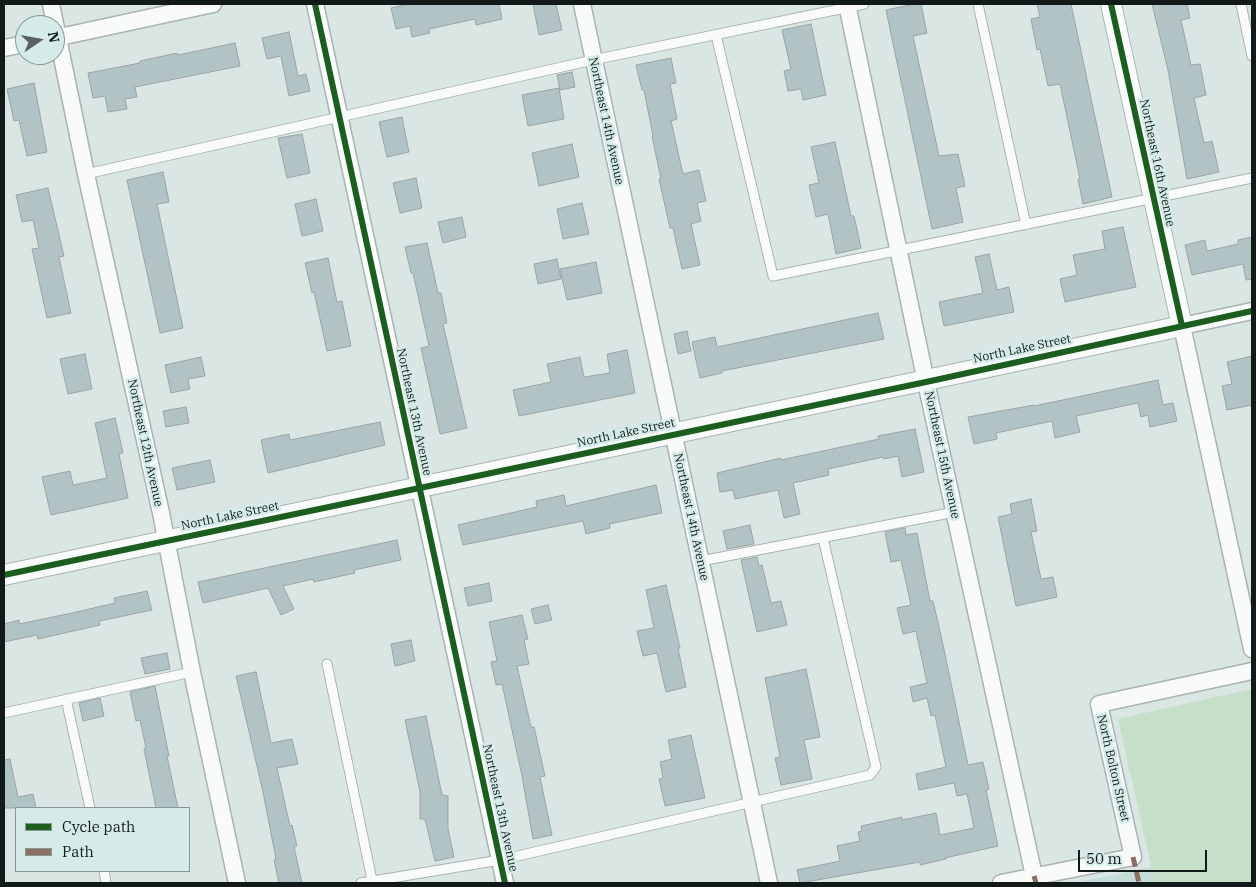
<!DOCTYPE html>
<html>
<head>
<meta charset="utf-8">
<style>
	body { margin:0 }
	#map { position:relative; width:1256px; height:887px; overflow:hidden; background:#dae6e4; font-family:"IBM Plex Serif",serif }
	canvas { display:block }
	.frame { position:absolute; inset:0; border:5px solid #121a19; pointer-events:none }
	.legend { position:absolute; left:15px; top:807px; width:175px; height:65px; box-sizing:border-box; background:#d5ebe8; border:1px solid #879795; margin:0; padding:6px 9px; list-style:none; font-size:15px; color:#121a19 }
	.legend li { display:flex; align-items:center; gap:10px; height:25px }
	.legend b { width:25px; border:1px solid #879795 }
	.north { position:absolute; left:15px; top:15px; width:50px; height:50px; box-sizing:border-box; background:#d5ebe8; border:1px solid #879795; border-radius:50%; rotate:78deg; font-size:14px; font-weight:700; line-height:20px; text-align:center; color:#121a19 }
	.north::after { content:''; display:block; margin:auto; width:18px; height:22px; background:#586160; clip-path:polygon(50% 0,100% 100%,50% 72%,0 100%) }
	.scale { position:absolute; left:1078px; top:850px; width:129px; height:22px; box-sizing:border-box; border:2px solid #121a19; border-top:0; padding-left:6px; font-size:15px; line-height:18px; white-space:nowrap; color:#121a19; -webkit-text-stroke:4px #d5ebe8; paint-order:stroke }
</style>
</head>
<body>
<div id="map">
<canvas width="1256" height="887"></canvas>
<div class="frame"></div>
<ul class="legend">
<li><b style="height:6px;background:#1b5e20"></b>Cycle path</li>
<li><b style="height:6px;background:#8d6e63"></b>Path</li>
</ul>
<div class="north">N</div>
<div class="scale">50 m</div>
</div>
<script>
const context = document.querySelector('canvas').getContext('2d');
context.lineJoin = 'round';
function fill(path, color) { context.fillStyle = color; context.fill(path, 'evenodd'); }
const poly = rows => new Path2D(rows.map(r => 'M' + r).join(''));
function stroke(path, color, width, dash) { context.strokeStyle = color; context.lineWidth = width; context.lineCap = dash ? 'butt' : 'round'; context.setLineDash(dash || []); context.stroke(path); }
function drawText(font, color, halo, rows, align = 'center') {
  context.font = font + ' "IBM Plex Serif",serif'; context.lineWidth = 5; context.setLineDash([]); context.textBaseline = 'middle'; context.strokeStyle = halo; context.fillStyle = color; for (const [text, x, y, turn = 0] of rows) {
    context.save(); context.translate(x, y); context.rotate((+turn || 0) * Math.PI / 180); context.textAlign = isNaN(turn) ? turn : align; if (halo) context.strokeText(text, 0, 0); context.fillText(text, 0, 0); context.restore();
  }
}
fill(poly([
	[1152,867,1252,883,1074,883]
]), '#c6dcd9');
fill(poly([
	[1252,689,1252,883,1155,883,1118,719]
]), '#c6dfc8');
const building = poly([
	[409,4,499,4,502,19,476,25,475,19,429,29,430,33,412,37,410,26,396,29,391,8,409,4],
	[533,4,556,4,562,30,539,35,533,4],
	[915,4,921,4,927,33,913,36,939,156,958,154,965,186,956,188,963,222,932,229,886,10,915,4],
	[1037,4,1071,4,1112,197,1083,204,1078,179,1080,179,1060,84,1048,86,1040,49,1037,50,1031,19,1040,17,1037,4],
	[1152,4,1187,4,1190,18,1181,20,1191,65,1200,64,1206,95,1194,98,1204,143,1212,141,1219,172,1187,179,1168,70,1152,4],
	[811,24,826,95,803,100,801,89,788,91,784,71,791,69,782,30,811,24],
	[289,32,298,76,306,74,310,91,289,96,281,56,267,59,262,38,289,32],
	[235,43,240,66,135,87,137,97,125,99,127,109,108,112,105,96,93,98,88,73,140,63,140,61,177,53,178,55,235,43],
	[671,58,676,83,670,84,677,119,671,121,683,174,699,170,706,201,697,203,701,221,691,224,700,265,682,269,673,228,670,228,659,179,661,179,652,136,653,136,644,90,642,90,636,65,671,58],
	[572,72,575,87,560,90,557,75,572,72],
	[34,83,47,152,27,156,19,120,14,121,7,89,34,83],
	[559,88,564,119,528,126,522,95,559,88],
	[402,117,409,152,387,157,379,122,402,117],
	[302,134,310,173,287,178,278,138,302,134],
	[835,142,851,216,854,216,861,248,836,254,828,214,816,217,809,185,819,183,811,147,835,142],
	[572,144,579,177,539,186,532,153,572,144],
	[163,172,169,202,157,204,183,328,160,333,127,180,163,172],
	[416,178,422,208,400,213,393,183,416,178],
	[48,188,64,256,59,257,71,313,47,318,32,249,39,248,33,220,22,222,16,195,48,188],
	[316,199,323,231,302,236,295,204,316,199],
	[582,203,589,234,563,239,557,209,582,203],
	[462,217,466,237,443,243,438,222,462,217],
	[1123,227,1136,287,1065,302,1060,279,1077,275,1073,255,1105,249,1102,231,1123,227],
	[1252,237,1252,279,1246,280,1243,264,1192,275,1185,245,1205,240,1207,251,1238,244,1238,240,1252,237],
	[427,243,438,293,441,293,447,323,443,324,467,428,440,434,421,348,429,346,413,273,411,273,405,247,427,243],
	[989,254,997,290,1009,287,1014,312,944,326,939,302,983,293,975,257,989,254],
	[328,258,337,302,342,301,351,346,327,351,314,292,312,293,305,263,328,258],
	[557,259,561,279,538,284,534,264,557,259],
	[596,262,602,293,567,300,560,269,596,262],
	[878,313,884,339,722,371,722,373,700,378,692,342,715,337,717,347,878,313],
	[687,331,691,351,678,354,674,334,687,331],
	[627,350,635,393,519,416,513,390,551,382,547,364,580,357,584,377,610,373,607,354,627,350],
	[85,354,92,389,68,394,60,359,85,354],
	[1252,356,1252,405,1227,410,1222,386,1232,384,1227,362,1252,356],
	[201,357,205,376,188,379,190,389,171,393,165,365,201,357],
	[1158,380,1163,405,1173,403,1177,421,1150,427,1148,415,1141,417,1138,403,1076,416,1080,432,1055,438,1052,421,996,433,997,439,974,444,968,417,1034,405,1034,406,1158,380],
	[186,407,189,423,166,427,163,411,186,407],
	[115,418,123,453,119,454,128,498,51,515,42,477,70,471,73,485,107,478,95,423,115,418],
	[380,422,385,445,268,473,261,440,289,434,290,440,380,422],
	[915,429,924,472,902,477,898,456,884,459,883,457,828,469,829,475,793,483,800,514,784,518,778,490,735,499,733,490,720,492,717,473,781,458,781,460,879,439,878,436,915,429],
	[210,460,215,482,177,490,172,468,210,460],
	[656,485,662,513,609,524,610,528,586,534,583,521,463,545,458,525,537,507,536,501,564,495,566,506,656,485],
	[1031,499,1037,531,1031,532,1041,579,1053,577,1057,597,1016,606,998,517,1012,514,1010,504,1031,499],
	[750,525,754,544,727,549,723,531,750,525],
	[905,528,906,535,917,533,930,601,933,601,942,640,968,765,983,762,989,789,986,790,998,846,945,858,946,859,920,865,920,862,800,883,797,870,840,861,837,846,860,841,858,832,862,831,861,826,902,817,902,820,936,813,940,835,974,828,967,794,957,796,954,783,919,790,916,774,946,767,935,715,931,716,927,698,913,702,910,687,927,683,916,631,903,634,897,608,911,605,901,560,891,562,885,532,905,528],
	[397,540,401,560,354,570,355,573,314,582,313,579,283,586,294,609,281,615,268,588,203,603,198,582,397,540],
	[757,557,759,566,762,565,771,603,781,601,787,625,757,632,741,560,757,557],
	[489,583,492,601,468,606,464,588,489,583],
	[666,585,680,648,678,648,686,687,666,692,657,653,643,656,637,631,654,628,646,590,666,585],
	[147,591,152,610,99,621,100,625,60,634,38,639,37,635,4,642,4,624,19,620,19,624,72,613,115,603,114,598,147,591],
	[548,605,552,620,535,624,531,609,548,605],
	[522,615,528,639,524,640,529,664,517,666,531,727,534,727,545,776,540,777,552,835,533,839,522,776,502,684,496,685,491,662,497,661,489,622,522,615],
	[411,640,415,661,395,666,391,644,411,640],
	[167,653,170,669,145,674,141,658,167,653],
	[806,669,820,737,804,740,812,779,781,785,775,758,780,757,765,678,806,669],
	[256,672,271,743,292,739,298,764,277,768,290,826,292,825,297,846,294,847,302,883,279,883,274,860,276,859,263,792,236,676,256,672],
	[155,686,169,756,167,756,178,808,156,808,144,749,146,748,140,720,136,721,130,692,155,686],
	[100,698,104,716,83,721,79,703,100,698],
	[426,716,442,795,448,796,448,829,454,857,435,861,425,819,420,819,420,792,405,720,426,716],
	[691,735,705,798,665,806,659,779,663,778,660,762,672,759,668,740,691,735],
	[10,759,18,797,33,794,36,808,4,808,4,760,10,759]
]);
fill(building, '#b2c3c5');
stroke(building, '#9ba4a4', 1);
const service = poly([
	[978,4,1026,225],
	[1241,4,1252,56],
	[716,35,773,276,1252,178],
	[86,174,593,60,864,4],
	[701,561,955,512],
	[327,664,372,880],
	[66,699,90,808],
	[4,713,192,672],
	[104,871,106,883],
	[361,883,500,860,870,775,876,767,823,538]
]);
const minor = poly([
	[51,4,86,174,161,513,192,672,237,883],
	[315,4,505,883],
	[582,4,769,883],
	[847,4,926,382,1034,876],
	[55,38,213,4],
	[4,48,25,44],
	[1252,311,1182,326,1252,649],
	[1001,883,1133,857,1099,704,1252,671]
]);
const tertiary = poly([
	[4,575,1182,326,1111,4]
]);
stroke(service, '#aab3b1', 11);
stroke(minor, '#aab3b1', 19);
stroke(tertiary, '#aab3b1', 22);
stroke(service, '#f9fbfb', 9);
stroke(minor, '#f9fbfb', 16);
stroke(tertiary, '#f9fbfb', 20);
stroke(poly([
	[1133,857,1139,883],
	[1034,876,1036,883]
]), '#8d6e63', 5, [10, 5]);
stroke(poly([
	[315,4,505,883],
	[1111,4,1182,326],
	[4,575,926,382,1252,311]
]), '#1b5e20', 6);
drawText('12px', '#121a19', '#d5ebe8', [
	["Northeast 14th Avenue",606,121,78],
	["Northeast 16th Avenue",1157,163,78],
	["North Lake Street",1022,349,-12],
	["Northeast 13th Avenue",414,412,78],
	["North Lake Street",626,433,-12],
	["Northeast 12th Avenue",145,443,78],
	["Northeast 15th Avenue",942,455,78],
	["North Lake Street",230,516,-12],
	["Northeast 14th Avenue",691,517,78],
	["North Bolton Street",1113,768,77],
	["Northeast 13th Avenue",500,808,78]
]);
</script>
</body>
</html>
